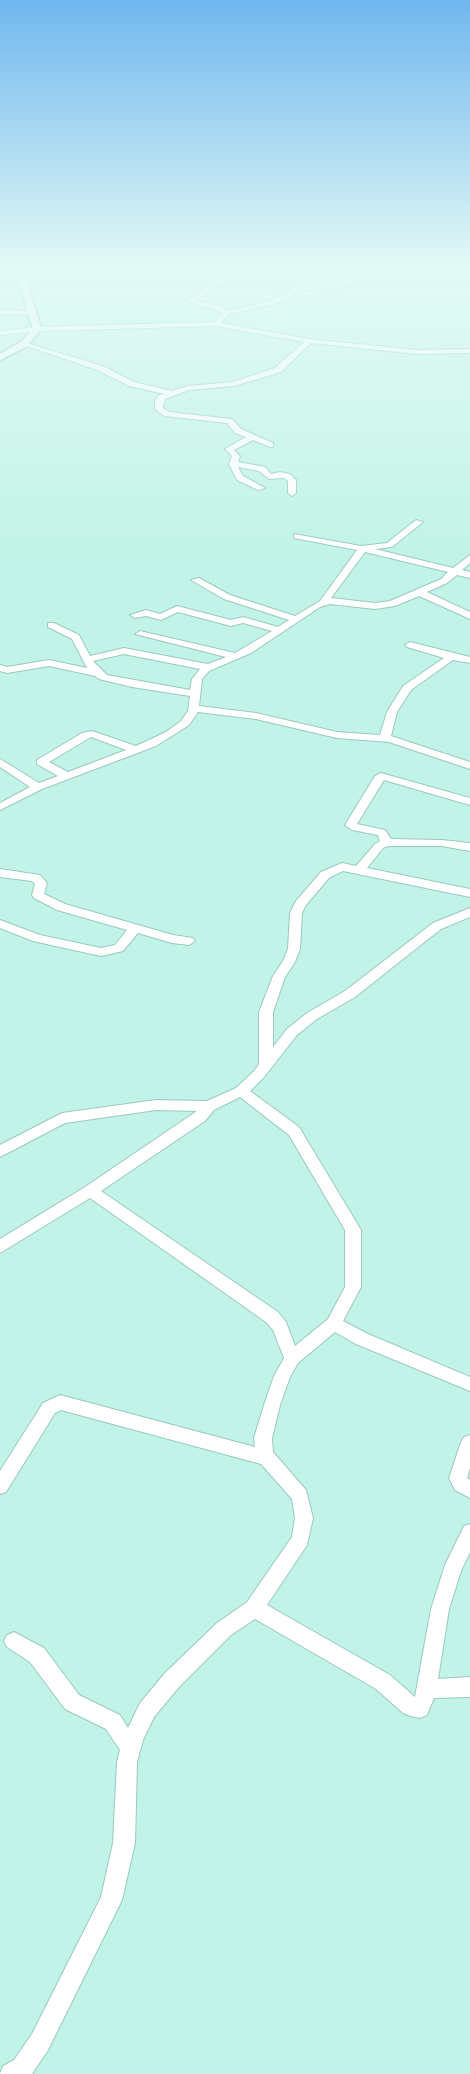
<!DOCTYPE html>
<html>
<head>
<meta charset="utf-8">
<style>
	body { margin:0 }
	canvas { display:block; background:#c1f3e8 }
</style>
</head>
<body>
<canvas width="470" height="2074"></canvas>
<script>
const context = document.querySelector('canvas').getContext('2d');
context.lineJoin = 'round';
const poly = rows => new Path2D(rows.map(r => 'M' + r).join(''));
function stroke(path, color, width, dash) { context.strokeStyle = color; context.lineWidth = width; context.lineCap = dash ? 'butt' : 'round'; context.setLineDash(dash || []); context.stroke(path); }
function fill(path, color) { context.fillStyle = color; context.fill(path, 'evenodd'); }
const minor = poly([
	[237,270,244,270,195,300,220,306,228,311,271,301,299,286,333,285,344,282,349,276,408,277,431,270,439,270,409,281,351,280,348,284,334,289,300,290,275,304,229,314,221,323,309,339,417,350,470,349,470,353,417,354,311,343,281,372,234,386,189,390,165,399,163,408,169,412,232,419,241,429,273,443,273,447,270,447,253,440,234,450,240,456,238,462,265,467,271,474,280,472,290,474,296,480,296,493,292,496,288,493,288,481,284,478,269,479,259,471,238,467,243,476,265,488,258,490,237,480,229,464,232,456,225,449,246,437,235,433,227,423,164,416,155,409,155,401,159,395,165,394,129,386,97,370,21,344,26,343,103,366,134,382,172,391,188,386,233,382,275,368,304,342,216,326,40,331,0,335,0,331,37,327,214,322,223,313,216,309,196,305,187,300,237,270],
	[0,310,34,311,37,313,34,315,0,314,0,310],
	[416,520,423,522,392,547,375,549,453,568,470,555,470,563,462,570,470,572,470,578,457,575,447,583,427,592,470,612,470,619,419,596,395,606,375,609,330,604,320,607,251,653,209,671,202,679,199,706,256,713,337,732,380,735,387,712,403,686,444,658,407,647,405,645,410,642,470,657,470,663,453,660,411,690,397,712,391,736,470,762,470,769,389,742,337,738,256,719,198,712,189,725,156,746,42,789,0,810,0,803,30,787,0,767,0,759,39,783,58,776,37,764,37,760,82,733,92,731,136,746,166,732,181,721,188,711,190,696,132,687,99,679,95,676,49,666,7,673,0,671,0,665,7,667,49,660,87,668,72,639,48,627,48,623,54,623,79,635,90,656,124,648,208,664,226,657,135,634,140,631,235,653,272,631,243,623,231,626,178,612,161,620,146,616,135,618,130,615,146,610,160,614,177,606,231,620,243,617,278,627,289,620,224,599,191,580,199,578,230,595,295,616,320,601,357,550,294,538,294,534,361,546,387,543,416,520],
	[365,552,448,572,441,579,390,601,375,603,331,598,365,552],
	[124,654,200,669,192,679,190,690,107,675,93,661,124,654],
	[91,737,126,750,68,772,49,762,91,737],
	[381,773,470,798,470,805,384,780,357,824,385,830,391,839,442,840,470,843,470,851,442,846,388,846,383,848,367,868,470,889,470,897,343,871,329,878,306,905,302,913,300,949,295,962,285,977,273,1012,273,1047,287,1029,307,1013,345,991,433,923,470,908,470,917,441,929,355,997,317,1019,297,1035,264,1077,250,1091,299,1127,361,1230,361,1287,343,1321,368,1334,470,1377,470,1391,356,1344,335,1332,298,1363,290,1377,280,1405,272,1438,273,1452,306,1490,313,1518,307,1545,267,1605,390,1675,415,1697,431,1609,445,1565,464,1526,470,1524,470,1552,461,1571,449,1609,438,1679,470,1677,470,1697,434,1698,427,1715,420,1718,410,1716,403,1713,376,1689,255,1619,231,1635,179,1687,154,1717,143,1740,137,1762,135,1843,122,1900,48,2050,32,2074,0,2074,3,2066,14,2060,32,2034,101,1897,113,1843,117,1762,120,1750,106,1729,65,1709,30,1662,7,1647,4,1641,7,1635,14,1632,44,1648,79,1695,120,1715,128,1728,140,1703,165,1673,217,1623,247,1602,292,1537,295,1518,292,1499,261,1464,61,1410,55,1413,6,1492,0,1494,0,1471,43,1403,60,1395,255,1447,254,1438,264,1405,274,1376,284,1358,273,1330,266,1322,90,1198,0,1253,0,1239,85,1187,197,1111,156,1110,65,1123,0,1157,0,1145,62,1113,156,1100,207,1101,236,1088,254,1071,259,1064,259,1012,273,976,283,961,288,949,290,913,296,901,321,872,342,863,356,866,375,844,380,841,378,835,352,830,345,825,375,776,381,773],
	[240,1097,289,1135,345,1230,345,1287,328,1319,295,1346,286,1322,278,1312,101,1191,205,1121,214,1110,240,1097],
	[0,869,40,875,47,883,44,894,65,904,173,935,193,938,195,941,189,945,172,943,138,933,123,951,101,956,33,941,0,928,0,920,40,935,101,948,115,945,127,930,57,910,34,898,32,895,35,884,32,881,0,877,0,869],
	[470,1435,470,1468,467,1478,470,1480,470,1498,455,1490,449,1478,461,1442,464,1437,470,1435]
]);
const tertiary = poly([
	[16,270,24,270,41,329,27,346,0,360,0,354,21,342,33,329,16,270]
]);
stroke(minor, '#99c9bf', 2);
stroke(tertiary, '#99c9bf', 4);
fill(minor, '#fff');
fill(tertiary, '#fff');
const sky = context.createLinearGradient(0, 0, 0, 560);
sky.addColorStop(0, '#70b7ef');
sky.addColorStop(0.48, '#e3faf5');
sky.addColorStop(1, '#e3faf500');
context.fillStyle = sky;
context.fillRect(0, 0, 470, 560);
</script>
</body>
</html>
